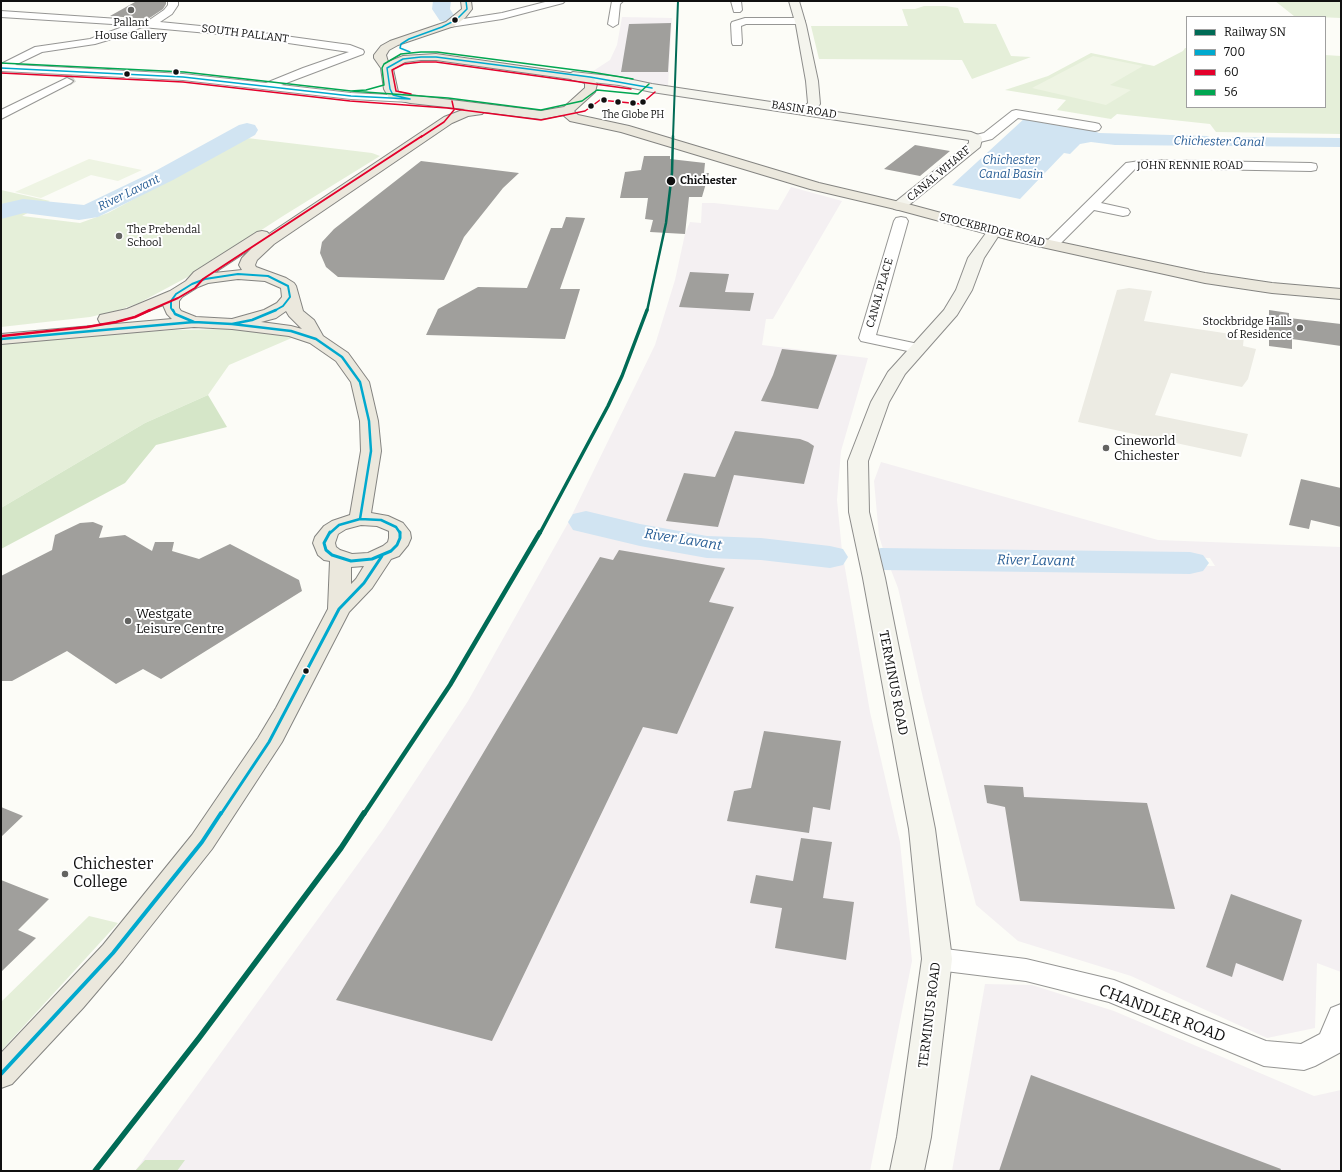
<!DOCTYPE html>
<html>
<head>
<meta charset="utf-8">
<style>
	body { margin:0 }
	#map { position:relative; width:1342px; height:1172px; overflow:hidden; background:#fcfcf7; font-family:Bitter,serif }
	canvas { display:block }
	.frame { position:absolute; inset:0; border:2px solid #101010; pointer-events:none }
	.legend { position:absolute; left:1186px; top:16px; width:140px; height:92px; box-sizing:border-box; background:#fff; border:1px solid #9f9f9f; margin:0; padding:5px 7px; list-style:none; font-size:12px; color:#101010 }
	.legend li { display:flex; align-items:center; gap:8px; height:20px }
	.legend b { width:20px; border:1px solid #9f9f9f }
</style>
</head>
<body>
<div id="map">
<canvas width="1342" height="1172"></canvas>
<div class="frame"></div>
<ul class="legend">
<li><b style="height:5px;background:#006b56"></b>Railway SN</li>
<li><b style="height:5px;background:#00a9ce"></b>700</li>
<li><b style="height:5px;background:#e4002b"></b>60</li>
<li><b style="height:5px;background:#00a651"></b>56</li>
</ul>
</div>
<script>
const context = document.querySelector('canvas').getContext('2d');
context.lineJoin = 'round';
function fill(path, color) { context.fillStyle = color; context.fill(path, 'evenodd'); }
const poly = rows => new Path2D(rows.map(r => 'M' + r).join(''));
function stroke(path, color, width, dash) { context.strokeStyle = color; context.lineWidth = width; context.lineCap = dash ? 'butt' : 'round'; context.setLineDash(dash || []); context.stroke(path); }
function drawText(font, color, halo, rows, align = 'center') {
  context.font = font + ' Bitter,serif'; context.lineWidth = 4; context.setLineDash([]); context.textBaseline = 'middle'; context.strokeStyle = halo; context.fillStyle = color; for (const [text, x, y, turn = 0] of rows) {
    context.save(); context.translate(x, y); context.rotate((+turn || 0) * Math.PI / 180); context.textAlign = isNaN(turn) ? turn : align; if (halo) context.strokeText(text, 0, 0); context.fillText(text, 0, 0); context.restore();
  }
}
fill(poly([
	[622,17,672,18,668,86,587,75,610,60,617,45],
	[784,185,842,201,773,319,766,319,762,345,868,358,841,451,837,500,842,551,870,712,900,842,912,961,870,1171,135,1171,384,828,468,701,568,523,655,345,675,280,685,234,690,222,701,223,702,203,714,203,778,210,791,187],
	[881,462,1158,540,1341,547,1341,972,1317,963,1315,1028,1267,1038,1131,976,1018,941,976,905,923,698,898,588,889,565,1066,564,1215,566,1210,558,883,549,879,536,874,481],
	[985,984,1032,985,1114,1011,1314,1096,1341,1090,1341,1171,952,1171]
]), '#f4f0f2');
fill(poly([
	[1275,1,1341,1,1341,18,1294,16],
	[924,6,946,6,958,8,964,23,996,24,1011,56,1031,57,972,79,962,60,819,59,811,26,908,26,902,9,915,9],
	[1185,48,1187,48,1187,107,1325,107,1325,55,1341,56,1341,134,1216,132,1210,124,1117,114,1111,119,1057,110,1066,100,1005,90,1048,76,1091,53,1154,66,1183,51],
	[247,138,372,153,380,156,283,216,195,273,139,303,116,311,90,317,1,327,1,190,50,201,22,216,80,223,108,213],
	[227,329,258,330,294,337,229,365,208,395,145,423,1,508,1,344,77,336,173,330],
	[89,916,118,923,1,1051,1,1002]
]), '#e5efd9');
fill(poly([
	[208,395,227,427,156,445,125,483,1,549,1,508,145,423],
	[145,1160,185,1160,177,1171,135,1171]
]), '#d5e6c8');
fill(poly([
	[1093,56,1143,66,1110,85,1131,90,1106,105,1032,88],
	[89,159,142,170,118,181,91,175,41,198,15,192]
]), '#eef4e3');
fill(poly([
	[1129,288,1152,291,1144,321,1244,336,1243,346,1256,349,1248,379,1242,387,1171,373,1155,415,1248,434,1241,457,1078,422,1117,290]
]), '#ecebe3');
fill(poly([
	[1025,118,1092,130,1099,133,1208,136,1211,139,1234,139,1232,137,1341,138,1341,147,1115,145,1091,142,1080,144,1070,154,1064,153,1020,199,952,185]
]), '#d1e4f2');
stroke(poly([
	[247,130,250,131]
]), '#d1e4f2', 3);
fill(poly([
	[433,1,451,1,450,9,455,17,452,21,446,22,440,21,432,9,433,1],
	[247,123,255,125,258,130,255,135,173,180,98,217,79,220,24,213,1,219,1,204,23,199,84,205,157,170,239,125,247,123],
	[586,511,640,524,707,536,761,538,830,546,843,549,848,557,843,565,830,568,761,560,707,558,640,546,573,530,568,522,573,514,586,511],
	[881,548,1190,552,1203,555,1209,563,1203,571,1190,574,881,570,868,567,862,559,868,551,881,548]
]), '#d1e4f2');
fill(poly([
	[147,1,166,1,166,4,163,9,148,19,110,16,135,2],
	[671,23,668,72,621,72,629,24],
	[915,145,950,151,920,176,884,169],
	[644,156,670,156,670,159,705,163,704,173,709,173,702,197,689,197,685,234,650,232,653,220,645,219,648,198,620,198,625,172,641,170],
	[421,161,519,173,503,188,464,237,444,280,338,277,326,267,320,253,322,242,334,229],
	[566,217,585,218,560,289,580,289,565,339,426,335,438,309,478,287,527,288,551,228,562,228],
	[690,272,729,274,725,292,754,293,750,311,679,307],
	[1269,310,1289,313,1289,318,1341,324,1341,346,1292,339,1292,349,1269,346],
	[782,349,837,355,818,409,761,401,773,375],
	[735,431,800,439,808,442,814,446,804,484,734,475,718,527,666,521,684,473,715,477],
	[1301,479,1341,488,1341,527,1311,520,1309,529,1289,525],
	[93,522,103,526,99,538,125,535,152,551,155,542,174,542,172,551,199,559,230,544,299,580,302,591,161,679,143,669,116,684,67,651,12,681,1,681,1,576,52,550,55,535,80,523],
	[619,550,725,568,709,602,734,607,677,734,643,727,492,1041,336,1000,600,557,613,560],
	[764,731,841,741,830,810,813,807,809,833,727,821,734,791,751,788],
	[984,785,1023,787,1024,797,1147,803,1175,909,1020,901,1005,807,987,803],
	[1,807,23,816,1,837],
	[801,838,832,842,823,898,854,902,846,960,775,948,782,908,750,903,756,875,793,881],
	[1,880,49,899,18,930,36,938,1,972],
	[1231,894,1302,920,1283,981,1236,963,1232,977,1206,967],
	[1031,1075,1281,1169,1280,1171,999,1171]
]), '#a09f9c');
stroke(poly([
	[67,81,73,77]
]), '#d9d9d4', 11, [11, 5.5]);
const street = poly([
	[168,1,178,1,178,5,172,14,160,22,241,30,350,45,363,50,364,52,363,54,281,85,351,93,410,96,414,97,416,99,414,101,410,102,351,99,183,80,1,71,1,64,35,47,90,39,128,25,1,17,1,11,148,21,164,10,168,5,168,1],
	[142,27,241,36,349,52,303,68,266,83,183,74,15,65,42,52,95,44,115,38,142,27],
	[549,1,565,1,563,3,502,19,450,27,445,24,450,21,502,13,549,1],
	[612,1,623,1,620,4,618,24,613,27,608,24,612,1],
	[731,1,741,1,742,10,740,12,734,12,731,1],
	[745,18,800,18,805,21,800,24,746,24,741,26,742,43,741,45,733,45,732,43,731,24,732,22,745,18],
	[67,78,73,81,71,83,1,119,1,110,67,78],
	[1016,110,1095,123,1099,124,1101,127,1099,130,1095,131,1018,118,992,139,976,143,972,142,970,139,972,136,984,133,1012,111,1016,110],
	[1147,160,1311,163,1316,164,1317,167,1316,170,1311,171,1147,168,1135,169,1101,203,1128,209,1130,212,1128,215,1123,216,1094,210,1057,247,1052,248,1047,247,1045,244,1047,241,1126,163,1147,160],
	[901,217,906,218,908,221,876,335,923,345,925,348,923,351,917,353,861,341,859,338,894,221,896,218,901,217],
	[937,948,1026,959,1114,980,1266,1041,1301,1044,1320,1034,1331,1008,1341,1004,1341,1052,1315,1066,1304,1070,1264,1066,1109,1002,1026,981,937,970,927,967,923,959,927,951,937,948]
]);
const secondary = poly([
	[789,1,799,1,806,25,818,81,820,104,816,109,971,132,981,136,982,139,980,147,904,209,899,210,894,209,892,206,894,203,969,143,969,140,652,92,619,85,573,80,569,78,567,76,569,74,573,72,619,77,652,84,804,107,808,103,806,81,796,25,789,1],
	[994,228,999,229,1001,232,984,258,972,290,957,315,905,374,889,402,868,461,869,512,885,578,935,829,952,959,931,1137,924,1171,890,1171,897,1137,922,959,909,829,863,578,849,512,848,461,871,402,888,372,944,310,956,290,968,258,989,229,994,228]
]);
const primary = poly([
	[461,1,471,1,472,9,465,18,454,26,398,45,389,50,386,55,388,62,403,56,436,54,577,74,593,78,597,84,595,92,574,111,578,115,629,126,819,183,904,203,1012,232,1205,273,1272,283,1341,289,1341,299,1272,293,1205,283,1010,240,895,209,810,189,621,132,570,121,563,115,541,119,484,112,482,114,468,116,452,123,274,244,257,260,255,265,256,267,286,278,294,283,296,286,303,311,314,320,323,336,348,353,369,382,378,421,381,451,371,513,388,516,403,523,410,532,411,538,408,545,399,556,391,559,372,588,349,612,282,742,212,849,123,961,83,1008,12,1084,1,1088,1,1053,103,945,192,835,258,738,276,708,328,609,330,561,324,560,318,555,313,543,315,537,324,526,332,521,350,515,361,451,360,421,351,382,336,361,310,343,289,336,232,329,194,327,1,344,1,334,172,319,167,314,163,305,139,315,106,324,100,323,98,319,100,315,127,309,170,291,186,281,194,272,257,232,262,231,267,232,269,234,444,117,465,109,410,103,389,98,384,89,381,68,374,58,374,55,381,46,390,41,446,22,462,9,461,1],
	[421,60,436,60,571,79,585,83,585,88,564,107,541,111,410,95,398,92,393,69,405,62,421,60],
	[252,248,242,258,239,265,242,270,214,273,252,248],
	[238,279,265,281,281,288,282,297,277,303,264,310,232,319,196,317,181,311,179,308,179,301,182,297,198,287,208,283,238,279],
	[286,311,289,316,302,329,291,326,261,322,276,318,286,311],
	[361,525,377,526,389,531,389,538,388,542,383,546,368,553,352,554,340,550,336,547,335,543,338,534,346,529,361,525],
	[364,566,356,579,351,584,351,567,364,566]
]);
stroke(street, '#969694', 2);
stroke(secondary, '#8d8d8b', 2);
stroke(primary, '#848481', 2);
fill(street, '#fffffe');
fill(secondary, '#f4f4ed');
fill(primary, '#ebe8dd');
stroke(poly([
	[410,52,400,48,401,44,409,39,442,27,456,20,467,9,466,1],
	[1,68,183,77,351,96,410,99],
	[410,99,393,95,390,89,387,68,403,59,421,57,436,57,590,77,652,88]
]), '#00a9ce', 1.5);
stroke(poly([
	[173,311,171,308,171,301,176,294,192,284,205,279,238,274,268,276,288,286,290,297,283,306,274,311]
]), '#00a9ce', 2);
stroke(poly([
	[173,310,175,314,194,322,232,324,252,320,276,310],
	[232,324,291,331,316,339,342,357,360,382,369,421,371,451,360,519],
	[1,339,194,322],
	[330,533,339,525,360,519,381,520,396,527,400,533]
]), '#00a9ce', 2.5);
stroke(poly([
	[330,532,324,543,326,550,332,555,351,561,372,559,391,551,397,545,400,538,400,532],
	[221,814,269,742,339,609,364,583,382,556]
]), '#00a9ce', 3);
stroke(poly([
	[1,1074,113,953,202,842,221,813]
]), '#00a9ce', 4);
stroke(poly([
	[1,73,183,82,350,101,447,108,541,120,585,111,600,100,641,104,655,92],
	[411,94,396,91,392,70,404,64,421,62,436,62,631,89],
	[421,137,444,122,454,110,452,101]
]), '#e4002b', 1.5);
stroke(poly([
	[148,311,178,298,195,288,203,279,422,136]
]), '#e4002b', 2);
stroke(poly([
	[2,336,87,327,116,322,135,317,150,310]
]), '#e4002b', 2.5);
stroke(poly([
	[1,63,184,72,351,91,448,98,541,110,582,101,597,90,638,94,649,84],
	[351,91,366,90,384,85,382,68,384,64,401,54,421,52,437,52,591,72,633,79]
]), '#00a651', 1.5);
stroke(poly([
	[673,137,678,1]
]), '#006b56', 2);
stroke(poly([
	[647,311,666,223,672,173,673,136]
]), '#006b56', 2.5);
stroke(poly([
	[540,533,608,406,622,376,647,310]
]), '#006b56', 3.5);
stroke(poly([
	[364,814,450,685,540,532]
]), '#006b56', 4.5);
stroke(poly([
	[95,1171,199,1038,341,848,364,813]
]), '#006b56', 5.5);
for (const [x, y, r, color] of [
	[131,10,4,"#636361"],
	[455,20,3.5,"#101010"],
	[176,72,3.5,"#101010"],
	[127,74,3.5,"#101010"],
	[604,100,3.5,"#101010"],
	[618,102,3.5,"#101010"],
	[643,102,3.5,"#101010"],
	[633,103,3.5,"#101010"],
	[591,106,3.5,"#101010"],
	[671,181,5,"#101010"],
	[119,236,4,"#636361"],
	[1300,328,4,"#636361"],
	[1106,448,4,"#636361"],
	[128,621,4,"#636361"],
	[306,671,3.5,"#101010"],
	[65,874,4,"#636361"]
]) { const dot = new Path2D(); dot.arc(x, y, r, 0, 2 * Math.PI); context.fillStyle = color; context.fill(dot); stroke(dot, '#fff', 1.5); }
drawText('10px', '#101010', '#fff', [
	["The Globe PH",633,115]
]);
drawText('11px', '#101010', '#fff', [
	["Pallant",131,23],
	["House Gallery",131,36],
	["The Prebendal",127,230,"left"],
	["School",127,243,"left"],
	["Stockbridge Halls",1292,322,"right"],
	["of Residence",1292,335,"right"]
]);
drawText('11px', '#101010', '#fff', [
	["SOUTH PALLANT",245,34,7],
	["BASIN ROAD",804,110,9],
	["JOHN RENNIE ROAD",1190,166],
	["CANAL WHARF",939,174,-40],
	["STOCKBRIDGE ROAD",992,230,14],
	["CANAL PLACE",880,293,-74]
]);
drawText('bold 11px', '#101010', '#fff', [
	["Chichester",680,181]
], 'left');
drawText('italic 12px', '#275d95', '#fff', [
	["Chichester Canal",1219,142,1],
	["Chichester",1011,161],
	["Canal Basin",1011,175],
	["River Lavant",129,193,-26]
]);
drawText('13px', '#101010', '#fff', [
	["Cineworld",1114,441],
	["Chichester",1114,456],
	["Westgate",136,614],
	["Leisure Centre",136,629]
], 'left');
drawText('13px', '#101010', '#fff', [
	["TERMINUS ROAD",893,683,79],
	["TERMINUS ROAD",930,1015,-83]
]);
drawText('italic 14px', '#275d95', '#fff', [
	["River Lavant",683,540,9],
	["River Lavant",1036,561,1]
]);
drawText('16px', '#101010', '#fff', [
	["Chichester",73,865],
	["College",73,883]
], 'left');
drawText('16px', '#101010', '#fff', [
	["CHANDLER ROAD",1162,1014,21]
]);
</script>
</body>
</html>
